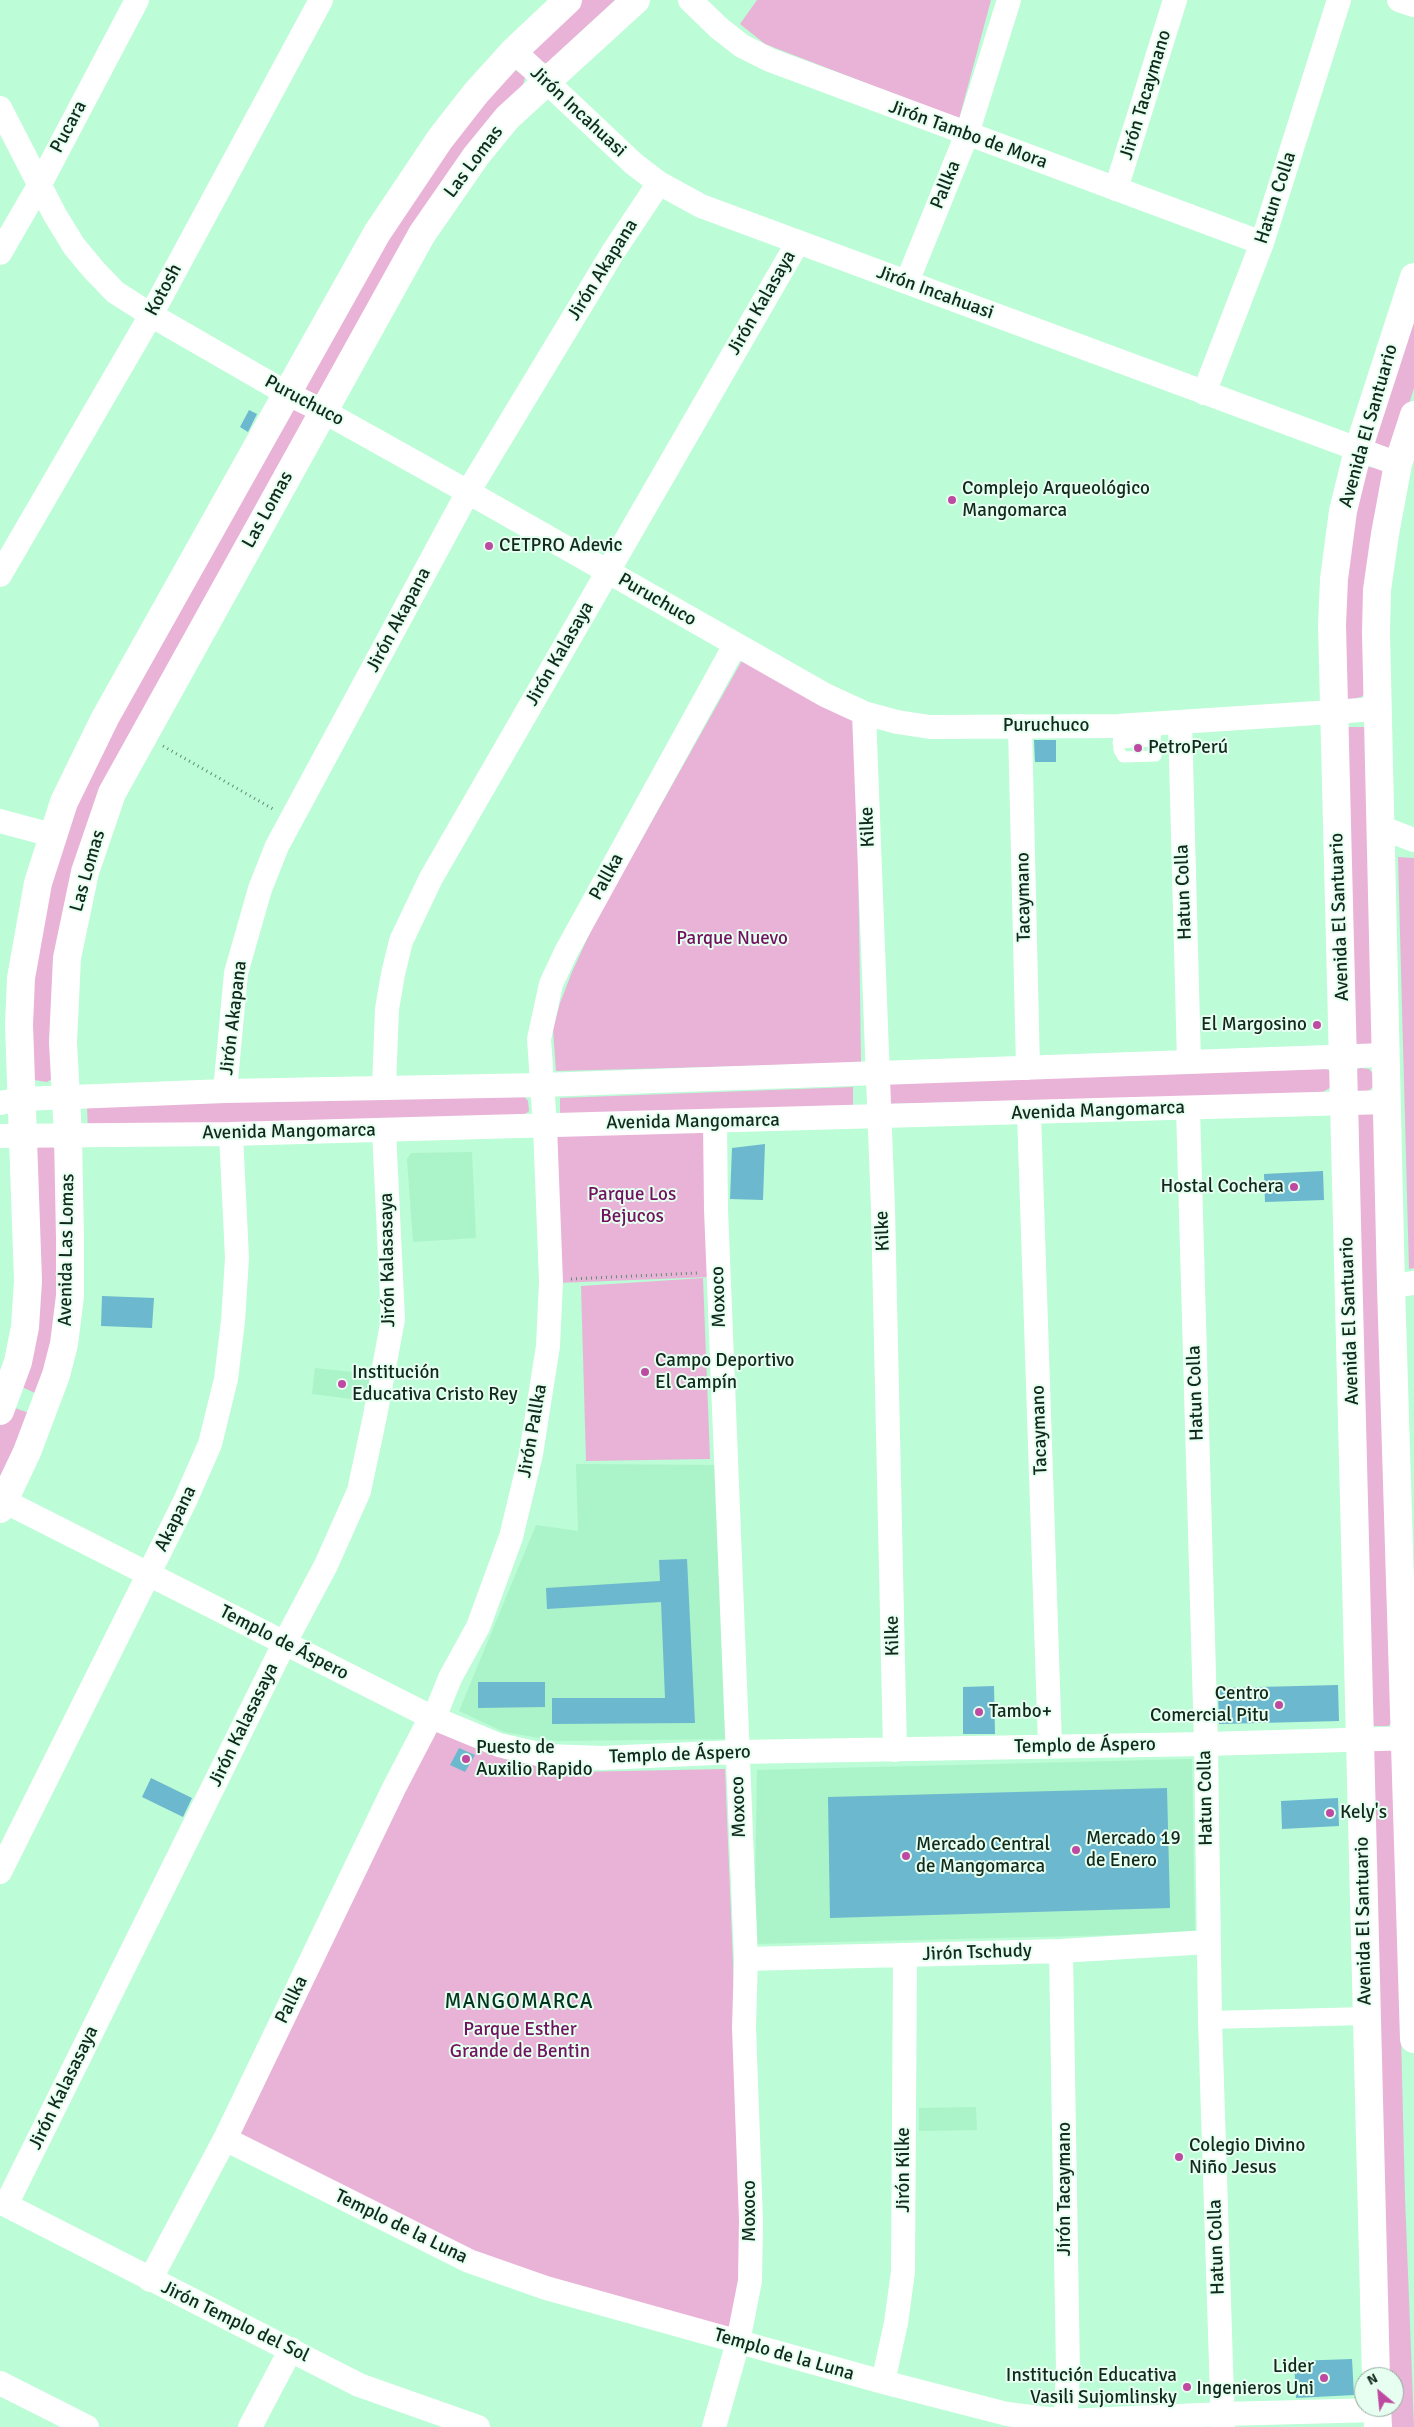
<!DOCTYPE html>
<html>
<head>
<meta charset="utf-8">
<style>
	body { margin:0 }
	#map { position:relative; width:1414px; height:2427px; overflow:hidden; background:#bcfcd6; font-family:Signika,sans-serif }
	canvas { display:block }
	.north { position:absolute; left:1354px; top:2367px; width:50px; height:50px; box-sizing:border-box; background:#e6fff0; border:1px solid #91aa9c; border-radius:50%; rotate:332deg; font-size:14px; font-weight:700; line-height:20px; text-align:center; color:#112a1d }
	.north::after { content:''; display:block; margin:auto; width:18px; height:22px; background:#be4aa2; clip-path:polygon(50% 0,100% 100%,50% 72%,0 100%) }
</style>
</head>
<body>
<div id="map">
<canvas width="1414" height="2427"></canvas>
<div class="north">N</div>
</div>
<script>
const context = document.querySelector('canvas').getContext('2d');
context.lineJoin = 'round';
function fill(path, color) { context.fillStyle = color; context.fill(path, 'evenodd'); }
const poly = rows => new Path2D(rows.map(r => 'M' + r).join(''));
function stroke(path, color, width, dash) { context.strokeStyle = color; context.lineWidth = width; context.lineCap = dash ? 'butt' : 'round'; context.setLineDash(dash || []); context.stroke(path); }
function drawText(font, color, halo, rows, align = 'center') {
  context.font = font + ' Signika,sans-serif'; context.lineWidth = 4; context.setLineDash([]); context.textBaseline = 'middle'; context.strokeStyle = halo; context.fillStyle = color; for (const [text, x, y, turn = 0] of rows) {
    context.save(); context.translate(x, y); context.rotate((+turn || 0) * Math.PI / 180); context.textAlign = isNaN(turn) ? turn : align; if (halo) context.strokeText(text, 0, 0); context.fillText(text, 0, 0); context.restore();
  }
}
fill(poly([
	[472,1152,476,1238,413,1242,407,1159,411,1153],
	[315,1368,371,1374,368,1401,312,1394],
	[576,1464,717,1465,726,1739,557,1741,504,1732,459,1711,536,1525,578,1531],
	[1192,1759,1195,1933,754,1944,757,1770],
	[976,2107,977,2130,919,2131,919,2108]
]), '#abf3c9');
fill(poly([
	[580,0,615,0,547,63,540,62,533,53,534,44],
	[757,0,991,0,959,119,765,44,740,24],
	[514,69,525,77,522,89,317,396,305,390,320,351,446,142],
	[1414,305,1414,388,1396,445,1388,449,1374,446],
	[297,409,307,414,110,782,55,1077,47,1082,34,1080,27,1019,37,933,74,802,287,411],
	[1369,467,1382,469,1385,480,1368,691,1361,697,1347,700,1342,590,1361,472],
	[744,657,856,717,861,1063,556,1071,553,1029,560,1003,572,972,594,924],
	[1348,727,1364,727,1371,739,1376,1041,1367,1048,1355,1047],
	[1398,857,1414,858,1414,1268,1409,1269],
	[1323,1067,1330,1071,1333,1086,1321,1093,884,1104,885,1081],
	[1361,1068,1369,1069,1374,1075,1373,1087,1367,1092,1355,1091,1357,1069],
	[853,1087,853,1110,560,1118,560,1098],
	[522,1094,528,1101,529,1111,522,1117,88,1131,87,1106],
	[1373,1108,1378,1116,1396,1720,1388,1726,1371,1726,1358,1110],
	[702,1131,709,1138,710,1277,557,1283,556,1138,561,1132],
	[50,1143,56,1150,62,1277,56,1340,35,1393,22,1387,35,1146],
	[703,1278,710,1459,586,1461,581,1286],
	[15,1408,29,1413,0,1488,0,1423],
	[432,1728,504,1759,575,1772,725,1769,735,2013,741,2261,733,2331,454,2250,234,2138],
	[1387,1747,1394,1753,1405,2197,1414,2427,1390,2427,1389,2407,1394,2407,1394,2377,1388,2377,1369,1755,1374,1748]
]), '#e8b3d7');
fill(poly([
	[249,410,257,414,248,432,240,427],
	[1034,740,1056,740,1056,762,1035,762],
	[765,1144,763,1200,730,1199,732,1148],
	[1323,1171,1324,1200,1265,1202,1264,1174],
	[102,1296,154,1298,152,1328,101,1326],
	[687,1559,695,1723,552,1724,552,1698,665,1698,661,1602,547,1609,546,1588,660,1581,659,1560],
	[478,1682,545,1682,545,1707,478,1708],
	[1338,1685,1339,1721,1219,1724,1218,1688],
	[994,1686,995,1734,963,1734,963,1687],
	[459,1748,475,1755,465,1772,450,1765],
	[151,1778,192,1798,183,1817,142,1797],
	[1167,1788,1170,1908,830,1918,828,1797],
	[1338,1798,1339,1826,1282,1829,1281,1801],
	[1352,2359,1354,2395,1296,2398,1294,2361]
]), '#6cb8ce');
stroke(poly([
	[163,746,273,809],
	[571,1279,697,1273]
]), '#618c74', 3, [1, 4]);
stroke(poly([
	[1118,726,1119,750,1123,757,1156,756,1155,734,1164,724],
	[1118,743,1154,741]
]), '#fff', 11);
stroke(poly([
	[1210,2020,1366,2016]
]), '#fff', 18);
stroke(poly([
	[690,0,719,28,742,46,770,60,1262,243],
	[1399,0,1414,5],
	[514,51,634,164,659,183,701,206,1398,464],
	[0,108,55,215,74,246,93,269,115,292,151,315,288,394,323,411,468,492,825,695,864,713,897,722,930,727,1118,726,1377,709],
	[1116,189,1175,0],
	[0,253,40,184,137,0],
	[907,282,967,134,1009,0],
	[1204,393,1262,243,1339,0],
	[0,575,151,315,321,0],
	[864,713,883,1209,895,1750],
	[1180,722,1189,1062],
	[1020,726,1028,1068],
	[0,821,52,835],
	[1380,827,1414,840],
	[384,1087,387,1009,393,974,401,941,431,878,798,242],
	[225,1091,236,973,260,889,277,846,468,492,613,252,659,183],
	[0,1103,22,1099,225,1091,542,1085,1385,1055],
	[1188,1108,1206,1744,1210,2020,1223,2427],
	[1029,1113,1050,1746],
	[0,1136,231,1134,1387,1102],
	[1391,1286,1414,1283],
	[4,1501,431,1717,499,1745,547,1756,602,1758,737,1752,1206,1744,1414,1738],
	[434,1718,450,1678,478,1627,511,1537,531,1454,548,1346,551,1282,545,1126,539,1039,551,984,566,952,735,645],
	[0,1872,185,1501,210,1444,226,1379,233,1321,237,1258,231,1134],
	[1061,1951,1068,2373,1065,2427],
	[746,1959,1061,1951,1208,1942],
	[225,2139,469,2261,546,2288,883,2382,1007,2414,1065,2421,1223,2414,1377,2410],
	[0,2202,359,2385,478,2427],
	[6,2205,284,1644,326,1565,359,1491,375,1416,393,1319,384,1130],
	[150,2280,225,2139,394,1788,431,1717],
	[883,2382,896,2323,903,2272,905,1955],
	[0,2383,87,2427],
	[250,2427,291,2349],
	[714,2427,738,2342,750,2281,751,2221,744,2027,746,1959,716,1209,715,1122]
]), '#fff', 24);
stroke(poly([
	[1414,415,1398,464,1385,534,1377,590,1376,633,1391,1286,1414,2039],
	[0,1411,18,1362,25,1327,28,1281,19,1025,21,978,38,883,64,802,105,718,377,233,440,139,476,93,514,51,568,0],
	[0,1509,27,1452,56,1375,64,1344,70,1296,70,1238,68,1136,63,1042,67,958,85,872,112,793,422,234,476,156,507,118,636,0],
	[1376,2377,1332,625,1334,579,1343,511,1358,450,1414,277],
	[1377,2407,1378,2427]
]), '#fff', 28);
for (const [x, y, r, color] of [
	[952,500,5,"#be4aa2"],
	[489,546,5,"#be4aa2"],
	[1138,748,5,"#be4aa2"],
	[1317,1025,5,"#be4aa2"],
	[1294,1187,5,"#be4aa2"],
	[645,1372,5,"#be4aa2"],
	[342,1384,5,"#be4aa2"],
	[1279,1705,5,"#be4aa2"],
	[979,1712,5,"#be4aa2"],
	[466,1759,5,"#be4aa2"],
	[1330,1813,5,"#be4aa2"],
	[1076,1850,5,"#be4aa2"],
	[906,1856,5,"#be4aa2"],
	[1179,2157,5,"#be4aa2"],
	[1324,2378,5,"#be4aa2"],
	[1187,2387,5,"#be4aa2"]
]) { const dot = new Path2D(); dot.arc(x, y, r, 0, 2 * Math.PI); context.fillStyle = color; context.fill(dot); stroke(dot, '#e6fff0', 2); }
drawText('19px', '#112a1d', '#e6fff0', [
	["Jirón Tacaymano",1146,95,-73],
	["Jirón Incahuasi",578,112,43],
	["Pucara",69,127,-62],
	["Jirón Tambo de Mora",968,135,20],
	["Las Lomas",474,162,-53],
	["Pallka",946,185,-68],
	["Hatun Colla",1276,198,-72],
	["Jirón Akapana",603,270,-58],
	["Kotosh",164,290,-62],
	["Jirón Incahuasi",935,293,20],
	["Jirón Kalasaya",762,303,-60],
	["Puruchuco",304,401,28],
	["Avenida El Santuario",1369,426,-74],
	["Las Lomas",268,510,-61],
	["Puruchuco",657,600,30],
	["Jirón Akapana",399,620,-62],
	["Jirón Kalasaya",560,654,-60],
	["Puruchuco",1046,726],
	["Kilke",868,827,-92],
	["Las Lomas",88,871,-74],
	["Pallka",607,877,-61],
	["Hatun Colla",1184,892,-92],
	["Tacaymano",1024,897,-91],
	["Avenida El Santuario",1340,917,-92],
	["Jirón Akapana",234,1018,-83],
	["Avenida Mangomarca",1098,1111,-2],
	["Avenida Mangomarca",693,1122,-1],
	["Avenida Mangomarca",289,1132,-1],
	["Kilke",883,1231,-92],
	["Avenida Las Lomas",67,1250,-89],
	["Jirón Kalasasaya",388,1260,-91],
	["Moxoco",719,1297,-92],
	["Avenida El Santuario",1350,1321,-92],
	["Hatun Colla",1196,1393,-92],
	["Tacaymano",1040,1430,-92],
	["Jirón Pallka",533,1431,-80],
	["Akapana",176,1519,-64],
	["Kilke",893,1636,-91],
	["Templo de Áspero",284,1643,27],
	["Jirón Kalasasaya",244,1725,-64],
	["Templo de Áspero",1085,1746,-1],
	["Templo de Áspero",680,1755,-2],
	["Hatun Colla",1206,1798,-91],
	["Moxoco",739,1807,-92],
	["Avenida El Santuario",1364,1921,-91],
	["Jirón Tschudy",977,1953,-2],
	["Pallka",292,2000,-64],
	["Jirón Kalasasaya",64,2088,-64],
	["Jirón Kilke",904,2170,-90],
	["Jirón Tacaymano",1065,2189,-90],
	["Moxoco",750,2211,-90],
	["Templo de la Luna",401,2227,26],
	["Hatun Colla",1217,2247,-92],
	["Jirón Templo del Sol",235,2322,26],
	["Templo de la Luna",784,2355,16]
]);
drawText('19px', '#112a1d', '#e6fff0', [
	["Complejo Arqueológico",962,489],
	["Mangomarca",962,511],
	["CETPRO Adevic",499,546],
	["PetroPerú",1148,748],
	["El Margosino",1307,1025,"right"],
	["Hostal Cochera",1284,1187,"right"],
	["Campo Deportivo",655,1361],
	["El Campín",655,1383],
	["Institución",352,1373],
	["Educativa Cristo Rey",352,1395],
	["Centro",1269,1694,"right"],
	["Comercial Pitu",1269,1716,"right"],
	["Tambo+",989,1712],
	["Puesto de",476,1748],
	["Auxilio Rapido",476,1770],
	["Kely's",1340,1813],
	["Mercado 19",1086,1839],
	["de Enero",1086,1861],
	["Mercado Central",916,1845],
	["de Mangomarca",916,1867],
	["Colegio Divino",1189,2146],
	["Niño Jesus",1189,2168],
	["Lider",1314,2367,"right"],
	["Ingenieros Uni",1314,2389,"right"],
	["Institución Educativa",1177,2376,"right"],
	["Vasili Sujomlinsky",1177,2398,"right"]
], 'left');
drawText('19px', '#72115e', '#e6fff0', [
	["Parque Nuevo",732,939],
	["Parque Los",632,1195],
	["Bejucos",632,1217],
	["Parque Esther",520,2030],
	["Grande de Bentin",520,2052]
]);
context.letterSpacing = '1px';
drawText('21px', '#02341e', '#e6fff0', [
	["MANGOMARCA",519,2002]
]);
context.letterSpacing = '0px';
</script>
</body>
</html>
